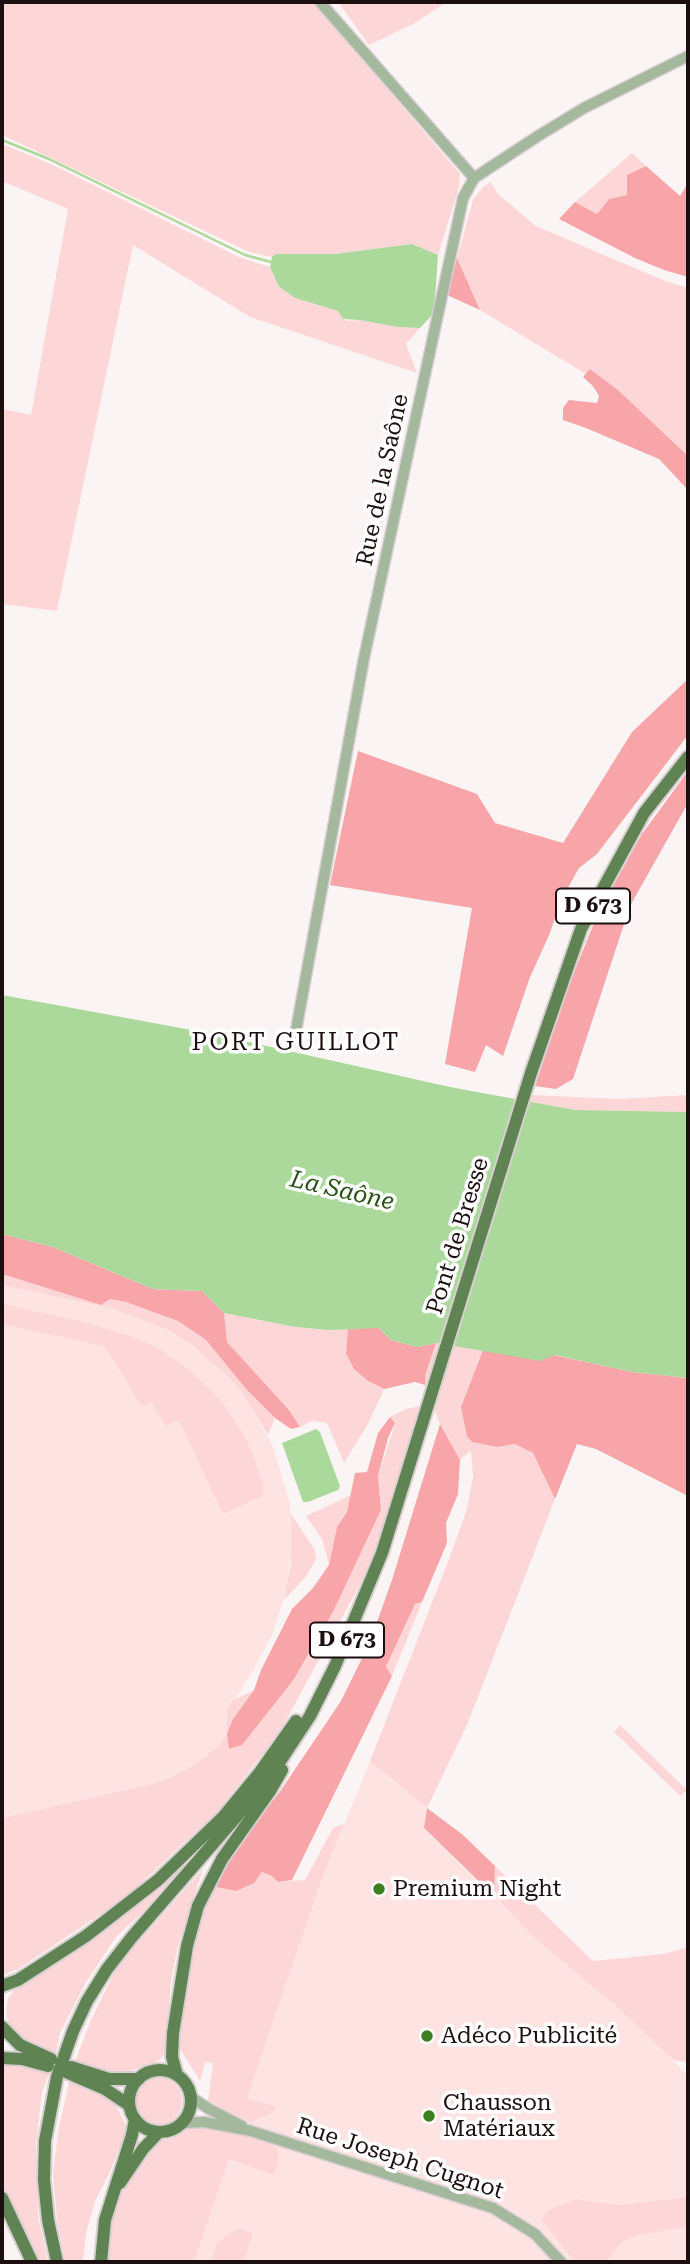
<!DOCTYPE html>
<html>
<head>
<meta charset="utf-8">
<style>
	body { margin:0 }
	#map { position:relative; width:690px; height:2264px; overflow:hidden; background:#fbf4f4; font-family:"Roboto Serif",serif }
	canvas { display:block }
	.frame { position:absolute; inset:0; border:4px solid #1b0f10; pointer-events:none }
</style>
</head>
<body>
<div id="map">
<canvas width="690" height="2264"></canvas>
<div class="frame"></div>
</div>
<script>
const context = document.querySelector('canvas').getContext('2d');
context.lineJoin = 'round';
function fill(path, color) { context.fillStyle = color; context.fill(path, 'evenodd'); }
const poly = rows => new Path2D(rows.map(r => 'M' + r).join(''));
function stroke(path, color, width, dash) { context.strokeStyle = color; context.lineWidth = width; context.lineCap = dash ? 'butt' : 'round'; context.setLineDash(dash || []); context.stroke(path); }
function drawText(font, color, halo, rows, align = 'center') {
  context.font = font + ' "Roboto Serif",serif'; context.lineWidth = 7; context.setLineDash([]); context.textBaseline = 'middle'; context.strokeStyle = halo; context.fillStyle = color; for (const [text, x, y, turn = 0] of rows) {
    context.save(); context.translate(x, y); context.rotate((+turn || 0) * Math.PI / 180); context.textAlign = isNaN(turn) ? turn : align; if (halo) context.strokeText(text, 0, 0); context.fillText(text, 0, 0); context.restore();
  }
}
fill(poly([
	[2,1285,114,1309,141,1318,168,1330,211,1360,242,1393,273,1446,290,1504,292,1543,287,1588,273,1633,253,1671,227,1711,227,1734,220,1745,192,1766,156,1783,2,1818],
	[370,1761,427,1808,424,1829,535,1937,617,2007,688,2075,688,2197,618,2205,576,2199,566,2204,541,2220,575,2262,194,2262,229,2158,247,2098,322,1879],
	[688,2227,688,2262,606,2262,622,2242,639,2235]
]), '#fee3e3');
fill(poly([
	[2,2,313,2,460,174,459,187,438,255,412,244,335,254,276,254,272,257,249,252,2,135],
	[338,2,447,2,413,24,369,45],
	[2,144,53,165,241,258,270,267,279,287,295,298,338,311,343,319,347,321,360,320,397,327,420,328,406,344,417,373,250,317,133,245,57,611,2,604,2,409,31,415,68,209,2,181],
	[632,153,646,166,627,175,627,195,609,199,597,214,575,202],
	[491,182,498,194,536,226,665,281,688,288,688,456,618,390,590,369,586,374,480,310,457,258,473,200,483,187],
	[532,1095,618,1099,688,1095,688,1112,575,1110,531,1102],
	[2,1274,101,1305,110,1299,126,1302,178,1321,206,1340,247,1390,275,1418,268,1435,242,1393,226,1375,194,1347,168,1330,114,1309,2,1285],
	[2,1304,83,1322,133,1337,158,1348,182,1364,211,1390,225,1406,246,1438,265,1488,262,1496,223,1514,179,1420,166,1426,151,1402,142,1406,104,1346,2,1324],
	[224,1313,295,1327,329,1330,348,1328,346,1353,368,1381,384,1389,368,1424,344,1463,327,1423,312,1421,300,1427,289,1410,227,1342],
	[436,1343,483,1350,461,1407,472,1442,497,1447,515,1444,533,1453,555,1499,467,1725,427,1808,370,1761,446,1567,467,1509,473,1477,471,1450,460,1460,440,1424,425,1385,426,1373],
	[421,1406,417,1425,388,1516,364,1577,279,1733,218,1811,125,1898,18,1969,2,1975,2,1818,156,1783,173,1776,192,1766,220,1745,227,1734,227,1711,232,1701,254,1690,233,1719,294,1679,334,1610,381,1510,378,1476,395,1424,390,1417,406,1409],
	[351,1495,347,1512,337,1527,329,1565,322,1539,306,1516],
	[291,1514,315,1550,316,1560,305,1578,284,1600,291,1565],
	[422,1602,392,1676,386,1668,415,1604],
	[620,1725,687,1790,680,1796,614,1732],
	[344,1824,322,1879,247,2098,276,2107,274,2112,251,2122,226,2112,208,2101,213,2063,205,2062,200,2081,179,2047,178,2034,196,1929,211,1886,236,1891,262,1872,273,1876,278,1882,305,1880,333,1828],
	[199,1848,142,1913,116,1937,86,1982,60,2033,55,2057,12,2034,6,2015,8,1999,16,1987],
	[495,1866,593,1961,663,1954,688,1947,688,2062,673,2060,617,2007,535,1938,494,1896],
	[203,1869,178,1945,171,1981,165,2053,160,2060,118,2076,74,2064,91,2020,114,1973,138,1942],
	[13,2062,50,2071,42,2092,36,2144,38,2216,48,2262,37,2262,2,2186,2,2063],
	'134 2101a24 24 0 1 1 48 0a24 24 0 1 1-48 0Z',
	[70,2078,115,2104,125,2123,126,2132,109,2174,95,2201,86,2233,83,2262,65,2262,57,2220,53,2172,59,2127],
	[196,2127,206,2127,271,2142,277,2149,279,2159,274,2175,229,2159,194,2262,105,2262,105,2242,113,2211,124,2183,148,2150,159,2141,170,2139,187,2129],
	[688,2197,688,2227,639,2235,622,2242,606,2262,575,2262,541,2220,548,2210,576,2199,618,2205],
	[240,2228,253,2234,243,2262,211,2262,217,2244,228,2234]
]), '#fdd6d7');
fill(poly([
	[646,166,680,196,688,183,688,277,664,270,635,258,559,219,575,202,597,214,609,199,627,195,627,175],
	[457,258,480,310,447,295],
	[590,369,618,390,688,456,688,490,659,459,586,428,563,420,563,408,569,400,597,403,599,396,593,386,583,377],
	[688,679,688,735,597,854,579,868,560,902,550,933,530,977,503,1056,486,1045,475,1072,445,1064,472,908,330,885,358,751,477,794,495,823,563,843,632,732],
	[688,771,688,803,630,906,573,1079,556,1089,535,1086,567,990,598,913,642,834],
	[2,1234,53,1247,153,1289,202,1291,224,1313,227,1342,289,1410,300,1427,291,1429,275,1418,247,1390,206,1340,178,1321,126,1302,110,1299,101,1305,2,1274],
	[348,1328,379,1328,391,1340,417,1347,436,1343,426,1373,425,1385,415,1382,384,1389,368,1381,354,1369,346,1353],
	[483,1350,508,1354,554,1355,632,1372,688,1378,688,1496,596,1449,577,1444,555,1499,533,1453,515,1444,497,1447,472,1442,467,1436,461,1407],
	[390,1417,395,1423,388,1438,378,1476,381,1510,334,1610,294,1679,242,1745,229,1749,227,1734,233,1719,254,1690,261,1670,292,1609,313,1588,329,1565,337,1527,347,1512,355,1473,367,1472,378,1433],
	[440,1424,460,1460,458,1494,446,1523,447,1543,422,1602,415,1604,386,1667,392,1676,292,1880,278,1882,272,1876,262,1872,254,1883,236,1891,211,1886,232,1850,279,1793,341,1701,370,1642,392,1580],
	[427,1808,463,1835,495,1866,494,1896,424,1828]
]), '#f7a5a8');
fill(poly([
	[412,244,438,255,434,313,420,328,397,327,360,320,343,319,338,311,295,298,279,287,270,267,272,257,276,254,335,254],
	[2,995,213,1034,450,1087,575,1110,688,1112,688,1378,632,1372,555,1355,540,1361,437,1343,417,1347,391,1340,379,1328,329,1330,295,1327,224,1313,202,1291,153,1289,53,1247,2,1234],
	[316,1429,320,1432,340,1486,338,1490,308,1502,303,1502,282,1443]
]), '#abd99b');
stroke(poly([
	[2,140,49,159,245,255,271,262]
]), '#abd99b', 2.5);
const minor = poly([
	[320,2,474,178],
	[295,1036,364,658,463,198,474,178,538,136,584,108,688,56],
	[191,2097,209,2109,242,2126],
	[182,2123,204,2122,251,2131,493,2208,535,2234,561,2262]
]);
const major = poly([
	[2,1986,18,1980,86,1936,158,1880,223,1817,260,1772,296,1721],
	[2,2027,20,2045,51,2059],
	[2,2058,22,2059,48,2066],
	[71,2067,109,2079,139,2079],
	'129 2101a31 31 0 1 1 62 0a31 31 0 1 1-62 0Z',
	[68,2073,105,2089,129,2105],
	[177,2075,172,2057,173,2033,187,1946,198,1906,222,1859,270,1791,282,1770],
	[120,2183,143,2149,159,2132],
	[2,2198,32,2262],
	[57,2262,48,2220,44,2180,45,2141,57,2077,73,2031,87,2001,107,1969,132,1937,237,1816,277,1766,310,1716,335,1666,382,1553,531,1073,581,929,644,813,688,757],
	[101,2262,105,2220,132,2135,135,2119]
]);
stroke(minor, '#d7cfd0', 13);
stroke(major, '#d7cfd0', 16);
stroke(minor, '#a4b89d', 10);
stroke(major, '#5f8352', 12);
for (const [x, y, r, color] of [
	[379,1889,7,"#3d7e1f"],
	[427,2036,7,"#3d7e1f"],
	[429,2116,7,"#3d7e1f"]
]) { const dot = new Path2D(); dot.arc(x, y, r, 0, 2 * Math.PI); context.fillStyle = color; context.fill(dot); stroke(dot, '#fff', 2.5); }
for (const [x, y, w] of [
	[593,906,74],
	[347,1640,74]
]) { const box = new Path2D(); box.roundRect(x - w / 2, y - 17.5, w, 35, 5); context.fillStyle = '#fff'; context.fill(box); stroke(box, '#1b0f10', 2); }
drawText('bold 21px', '#1b0f10', null, [
	["D 673",593,906],
	["D 673",347,1640]
]);
drawText('23px', '#1b0f10', '#fff', [
	["Rue de la Saône",383,480,-78],
	["Pont de Bresse",458,1236,-73],
	["Rue Joseph Cugnot",400,2159,18]
]);
drawText('23px', '#1b0f10', '#fff', [
	["Premium Night",393,1889],
	["Adéco Publicité",441,2036],
	["Chausson",443,2103],
	["Matériaux",443,2129]
], 'left');
context.letterSpacing = '2px';
drawText('24px', '#1b0f10', '#fff', [
	["PORT GUILLOT",296,1043]
]);
context.letterSpacing = '0px';
drawText('italic 24px', '#265113', '#fff', [
	["La Saône",342,1191,13]
]);
</script>
</body>
</html>
